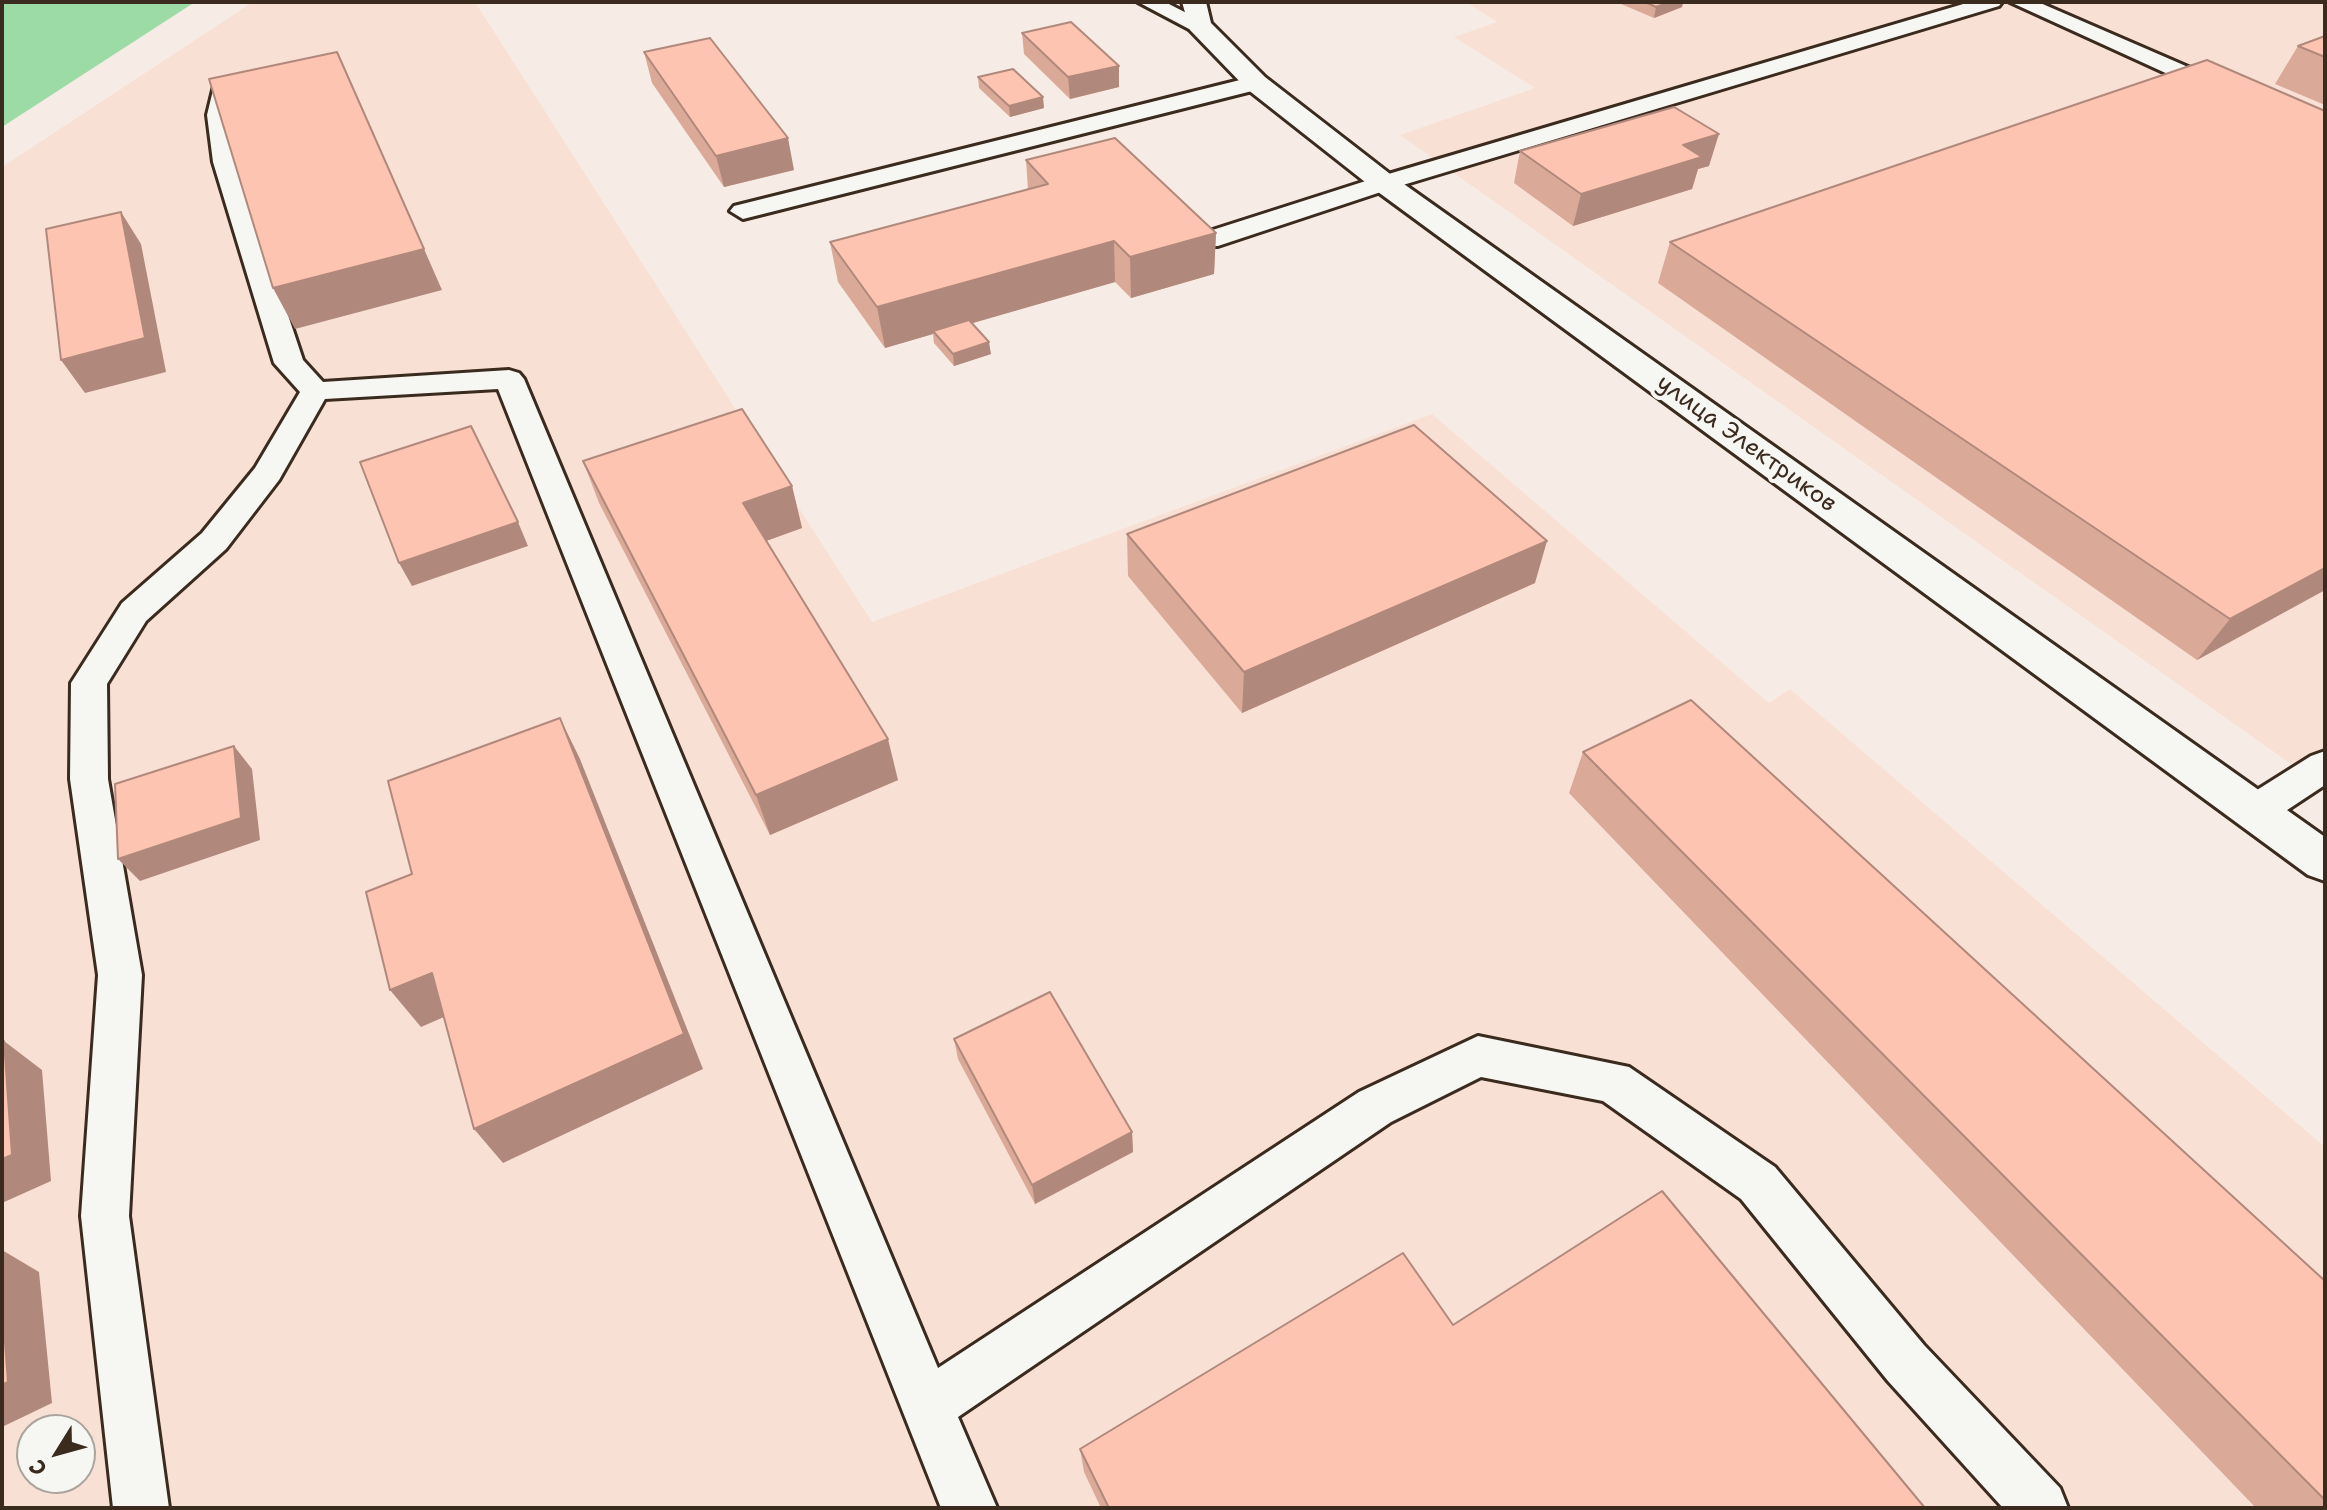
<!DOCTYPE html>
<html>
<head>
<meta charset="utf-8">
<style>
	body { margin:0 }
	#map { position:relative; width:2327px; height:1510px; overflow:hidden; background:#f7ece5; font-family:"Shantell Sans",sans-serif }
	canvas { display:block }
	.frame { position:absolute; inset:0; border:4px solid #3b2a1e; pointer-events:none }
	.north { position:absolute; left:16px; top:1414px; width:80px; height:80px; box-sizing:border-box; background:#f6f6f2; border:2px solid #aba49d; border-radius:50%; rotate:233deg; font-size:22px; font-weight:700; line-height:32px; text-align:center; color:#3b2a1e }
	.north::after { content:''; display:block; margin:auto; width:28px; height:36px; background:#3b2a1e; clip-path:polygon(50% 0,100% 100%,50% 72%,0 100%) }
</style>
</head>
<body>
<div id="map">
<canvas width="2327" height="1510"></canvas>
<div class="frame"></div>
<div class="north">С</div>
</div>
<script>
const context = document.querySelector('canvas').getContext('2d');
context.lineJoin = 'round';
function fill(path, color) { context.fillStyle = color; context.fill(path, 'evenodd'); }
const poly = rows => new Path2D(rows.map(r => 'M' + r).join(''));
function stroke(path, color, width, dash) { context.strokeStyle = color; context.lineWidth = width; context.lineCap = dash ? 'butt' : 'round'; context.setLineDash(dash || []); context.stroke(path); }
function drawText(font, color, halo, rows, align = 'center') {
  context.font = font + ' "Shantell Sans",sans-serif'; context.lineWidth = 8; context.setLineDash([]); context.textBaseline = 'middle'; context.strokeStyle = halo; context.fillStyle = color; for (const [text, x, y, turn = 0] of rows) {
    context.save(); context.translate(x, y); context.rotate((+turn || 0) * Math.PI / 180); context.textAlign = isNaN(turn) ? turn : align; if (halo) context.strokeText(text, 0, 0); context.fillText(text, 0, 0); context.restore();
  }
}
fill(poly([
	[253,2,475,2,872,622,1432,414,1769,703,1790,689,2325,1147,2325,1508,2,1508,2,167],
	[32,1430,80,1430,80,1478,32,1478],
	[1466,2,2325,2,2325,788,1400,135,1535,88,1454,37,1497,22]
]), '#f9e0d5');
fill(poly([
	[2,2,195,2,2,127]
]), '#9cdba5');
const lane = poly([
	[1138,2,1165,2,1210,25,1207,30,1191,30,1138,2],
	[1970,2,2002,2,1999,6,1393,188,1218,246,1200,246,1196,240,1200,234,1375,178,1970,2],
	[2010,2,2038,2,2232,86,2235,91,2232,96,2216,96,2010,2],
	[1256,76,1267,83,1264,88,743,219,730,211,734,206,1256,76],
	[225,79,236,86,231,115,237,162,303,360,323,382,509,370,519,373,524,379,938,1368,1359,1092,1478,1036,1629,1067,1775,1167,1924,1345,2060,1488,2068,1508,2003,1508,1888,1381,1741,1199,1603,1101,1481,1077,1391,1122,958,1417,997,1508,941,1508,498,389,325,399,279,480,226,549,146,621,107,684,108,779,142,975,129,1216,169,1508,113,1508,81,1216,98,975,70,779,71,683,122,603,202,533,255,468,300,392,274,363,213,162,207,115,214,86,225,79],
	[2325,751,2325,785,2269,822,2255,827,2241,822,2235,811,2241,800,2311,756,2325,751]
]);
const street = poly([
	[1182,2,1206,2,1211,23,1265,77,1394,177,2325,837,2325,881,2308,875,1374,189,1247,89,1190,30,1182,2]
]);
stroke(lane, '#3b2a1e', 6);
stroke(street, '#3b2a1e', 6);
fill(lane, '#f6f6f2');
fill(street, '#f6f6f2');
fill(poly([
	[1621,2,1683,2,1682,7,1654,18,1621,4],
	[1022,33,1119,87,1070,99,1024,54],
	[2325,36,2325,105,2275,84,2298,46],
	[644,52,794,170,724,187,652,83],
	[978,77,1044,108,1010,117,979,88],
	[2325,111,2325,590,2197,660,1658,283,1670,242],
	[1520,151,1709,166,1698,169,1692,189,1573,226,1514,183],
	[1026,160,1216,233,1214,274,1131,298,1115,282,972,323,991,354,954,366,934,343,933,334,885,348,838,282,830,242,1028,190],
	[583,461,792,486,802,528,766,541,898,780,770,835,599,503],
	[1127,534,1535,583,1242,713,1128,576],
	[1583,752,2325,1281,2325,1508,2256,1508,1569,793],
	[954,1039,1132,1132,1133,1152,1035,1204,958,1059],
	[1080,1449,1925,1508,1101,1508,1084,1472]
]), '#daa998');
fill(poly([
	[1670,2,1683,2,1682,7,1654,18,1656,7],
	[1119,66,1119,87,1070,99,1068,77],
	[1043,97,1044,108,1010,117,1009,106],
	[1719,134,1709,166,1698,169,1692,189,1573,226,1581,194,1683,145],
	[788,138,794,170,724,187,716,156],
	[121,212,141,244,166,372,85,393,61,360],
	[1216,233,1214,274,1131,298,1130,257],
	[1114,241,1115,282,935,334,933,331,933,334,885,348,877,307],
	[424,249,442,290,295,329,273,288],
	[989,342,991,354,954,366,953,354],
	[792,486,802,528,755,545,743,503],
	[518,522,528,546,412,586,399,563],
	[1547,541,1535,583,1242,713,1244,672],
	[2325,568,2325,590,2197,660,2230,619],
	[560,718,580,759,703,1069,503,1163,474,1129],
	[888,739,898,780,770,835,756,795],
	[234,746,252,769,260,840,140,881,118,859],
	[432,973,460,1010,421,1027,390,990],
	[4,1041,42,1070,51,1181,2,1203],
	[1132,1132,1133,1152,1035,1204,1032,1185],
	[2,1250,39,1272,52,1403,2,1427]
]), '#b1897c');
const building = poly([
	[1645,2,1670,2,1656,7,1645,2],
	[1071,22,1119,66,1068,77,1022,33,1071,22],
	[2325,36,2325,57,2298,46,2325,36],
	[710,38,788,138,716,156,644,52,710,38],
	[337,52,424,249,273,288,209,79,337,52],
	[2207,60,2325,111,2325,568,2230,619,1670,242,2207,60],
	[1013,69,1043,97,1009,106,978,77,1013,69],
	[1674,107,1719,134,1683,145,1702,157,1581,194,1520,151,1674,107],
	[1115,138,1216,233,1130,257,1114,241,877,307,830,242,1048,184,1026,160,1115,138],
	[121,212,145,338,61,360,46,229,121,212],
	[969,320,989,342,953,354,933,331,969,320],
	[742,409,792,486,743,503,888,739,756,795,583,461,742,409],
	[1414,425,1547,541,1244,672,1127,534,1414,425],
	[471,426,518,522,399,563,360,462,471,426],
	[1691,700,2325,1281,2325,1500,1583,752,1691,700],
	[560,718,684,1034,474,1129,432,973,390,990,366,892,412,874,388,781,560,718],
	[234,746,241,818,118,859,115,784,234,746],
	[1050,992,1132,1132,1032,1185,954,1039,1050,992],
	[4,1041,12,1155,2,1159,2,1042,4,1041],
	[1662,1191,1925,1508,1109,1508,1080,1449,1403,1253,1453,1325,1662,1191],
	[2,1303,8,1382,2,1385,2,1303]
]);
fill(building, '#fdc4b1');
stroke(building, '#b1897c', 2);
drawText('24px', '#3b2a1e', '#f6f6f2', [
	["улица Электриков",1746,444,36]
]);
</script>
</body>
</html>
